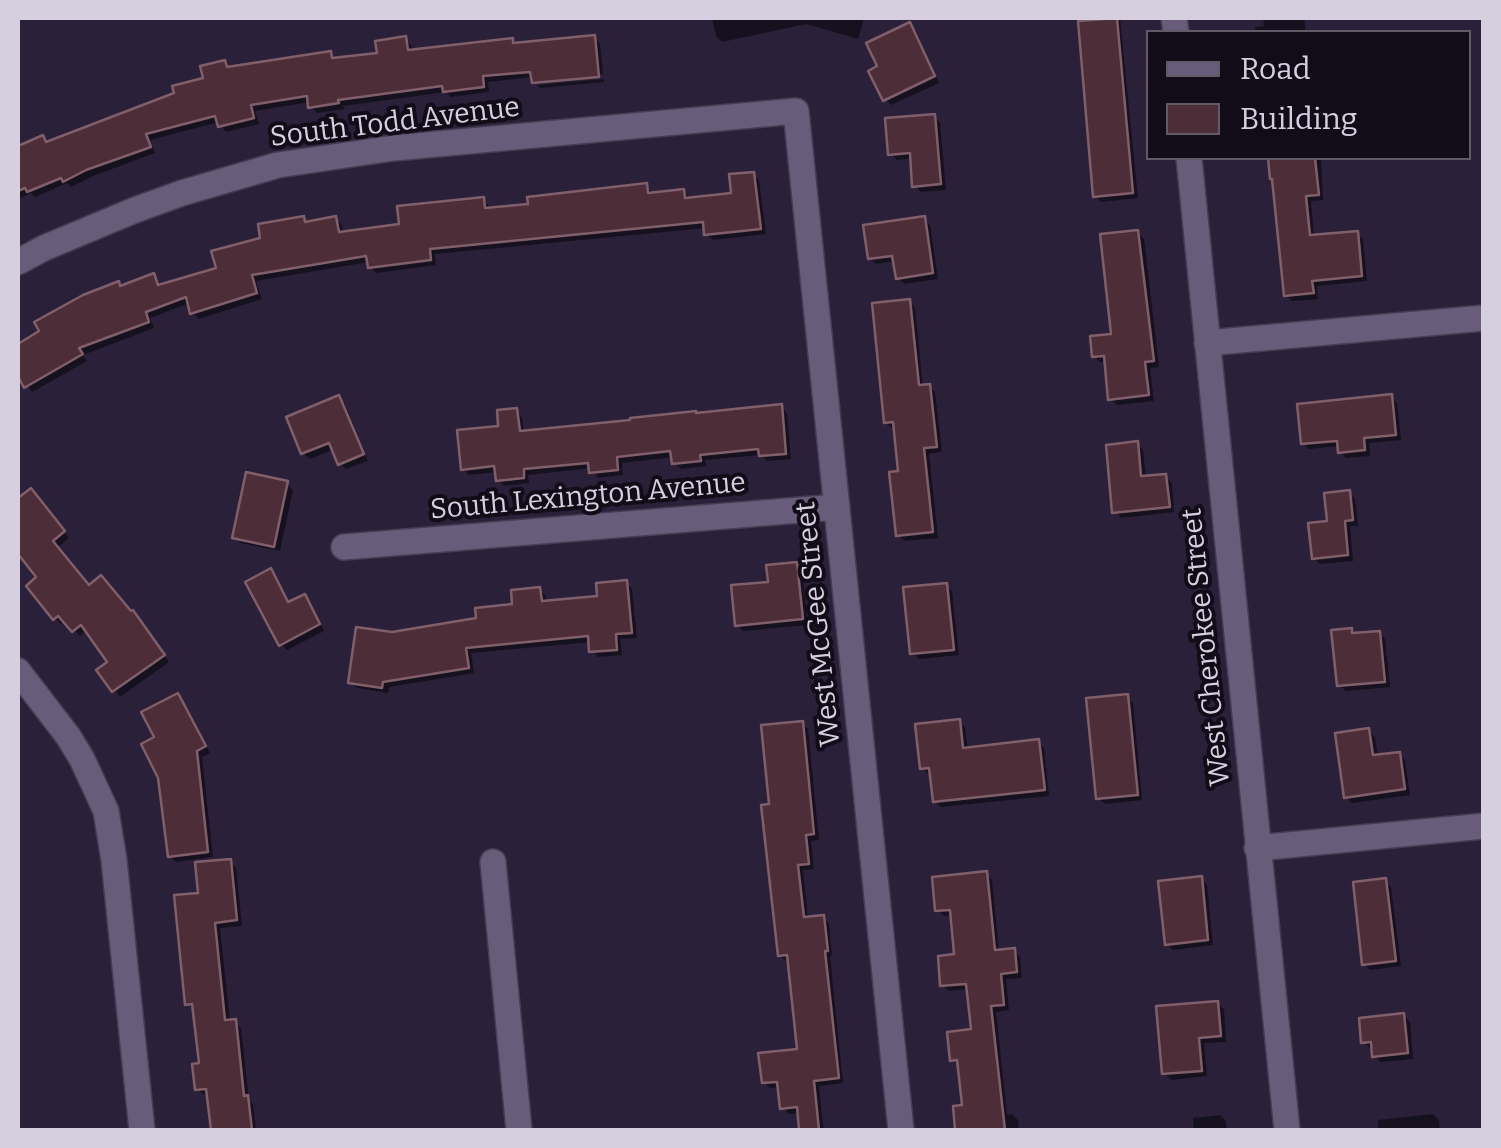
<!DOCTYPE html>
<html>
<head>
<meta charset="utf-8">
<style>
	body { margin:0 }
	#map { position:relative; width:1501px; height:1148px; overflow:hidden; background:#2a2039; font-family:Bitter,serif }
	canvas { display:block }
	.frame { position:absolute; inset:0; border:20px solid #d6cfe0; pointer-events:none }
	.legend { position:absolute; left:1146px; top:30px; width:325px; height:130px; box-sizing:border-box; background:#110c17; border:2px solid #605a67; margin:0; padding:12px 18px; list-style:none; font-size:30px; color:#d6cfe0 }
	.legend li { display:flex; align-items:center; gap:20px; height:50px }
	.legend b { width:50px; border:2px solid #605a67 }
</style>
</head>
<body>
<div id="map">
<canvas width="1501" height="1148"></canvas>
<div class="frame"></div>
<ul class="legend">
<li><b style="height:12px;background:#685c7a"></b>Road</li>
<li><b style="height:28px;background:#4c2d38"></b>Building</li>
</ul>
</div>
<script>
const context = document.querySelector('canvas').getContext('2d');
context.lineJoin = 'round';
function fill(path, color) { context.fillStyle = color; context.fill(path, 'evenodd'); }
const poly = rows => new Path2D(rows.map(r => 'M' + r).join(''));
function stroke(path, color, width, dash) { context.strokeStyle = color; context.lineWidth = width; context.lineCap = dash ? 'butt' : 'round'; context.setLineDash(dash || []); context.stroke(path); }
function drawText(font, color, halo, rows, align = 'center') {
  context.font = font + ' Bitter,serif'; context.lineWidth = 8; context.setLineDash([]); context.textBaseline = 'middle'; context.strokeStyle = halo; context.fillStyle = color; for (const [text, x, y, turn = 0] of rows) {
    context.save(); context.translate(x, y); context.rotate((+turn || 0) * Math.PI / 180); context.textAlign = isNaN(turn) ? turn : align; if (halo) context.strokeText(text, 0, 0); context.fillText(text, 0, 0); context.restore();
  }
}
fill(poly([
	[712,18,864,18,858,39,806,24,722,42,716,36],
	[1083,18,1120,18,1138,198,1101,202,1095,196],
	[1263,18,1304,18,1306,32,1255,32,1255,27,1264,26],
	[910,25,916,31,939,83,891,105,885,99,880,68],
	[594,37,600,44,603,74,536,80,536,84,533,77,488,82,489,92,451,97,446,92,343,106,344,109,317,113,311,107,310,102,255,111,259,124,226,132,219,122,150,140,155,153,93,176,71,187,67,183,35,197,31,193,20,198,18,195,18,148,42,138,49,144,177,94,206,80,224,63,231,69,330,54,337,60,380,55,405,39,411,45,412,52,512,41,516,45],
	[604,79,604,82,540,88,537,85],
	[934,116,940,123,946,190,921,192,915,186,913,158,897,160,891,154],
	[1270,158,1321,158,1323,200,1311,201,1314,237,1357,233,1363,239,1367,281,1317,286,1318,299,1292,301,1286,295],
	[753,174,759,180,766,234,713,240,706,234,706,228,435,254,436,265,376,273,370,267,369,262,256,281,262,299,199,319,193,313,190,303,150,318,154,328,83,355,87,361,32,392,18,371,18,347,121,288,153,276,161,286,219,270,263,239,303,219,308,224,336,219,342,225,343,234,402,226,483,200,489,206,489,210,646,185,653,195,684,192,690,198,734,195],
	[924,219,930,225,938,279,905,284,898,278,896,261,876,264,870,258],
	[1138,233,1144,239,1159,367,1150,368,1154,401,1117,405,1110,399,1107,362,1100,362,1094,356,1114,336],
	[909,301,915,308,923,387,929,386,935,392,942,452,929,454,938,538,905,541,898,535,900,473,896,427,892,428,886,422],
	[1391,397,1397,403,1401,440,1369,443,1370,456,1346,458,1340,452,1340,446,1309,449,1303,443],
	[339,398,345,404,368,461,346,469,340,463,334,449,310,459,303,453],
	[781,407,787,413,791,459,767,461,761,455,705,460,706,466,681,469,674,463,674,457,622,463,623,475,598,478,591,468,528,475,529,483,504,486,498,480,498,472,469,475,463,469,516,411,522,417,524,433],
	[1137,444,1143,450,1146,478,1165,477,1172,483,1174,512,1121,518,1115,511],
	[287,484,293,490,280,551,241,543,234,537],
	[1349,493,1355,499,1358,526,1350,526,1353,561,1320,564,1314,558,1330,524],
	[18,495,21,499,36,497,69,538,57,548,89,588,138,620,169,662,120,697,100,670,110,662,87,630,80,636,65,620,61,624,55,618,39,578,18,550],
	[796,564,802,570,808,625,743,631,737,625,771,584],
	[270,571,276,578,290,604,304,597,310,603,324,631,287,650,281,644],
	[626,582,632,589,637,638,620,639,622,655,598,657,592,651,591,642,471,653,474,673,389,687,388,693,357,688,350,682,392,634,478,620,515,606,540,590,546,596,546,603,600,598],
	[946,585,952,591,959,655,919,659,913,653],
	[1351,631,1356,636,1379,633,1385,639,1390,687,1346,691,1339,685],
	[177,696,183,702,210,753,202,757,213,857,176,862,170,856,157,738],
	[1127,697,1133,703,1142,800,1105,804,1098,798],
	[959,722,965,728,968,750,1038,742,1044,748,1049,796,941,807,935,801,932,774,928,774,922,768],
	[802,723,808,729,819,840,811,841,814,869,803,870,808,919,823,917,829,924,832,956,830,956,843,1083,819,1086,823,1127,829,1130,801,1130,800,1113,789,1114,783,1108,780,1087,770,1088,764,1082,800,1051,790,960,786,961,780,955,771,807],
	[1369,731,1375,737,1378,757,1399,754,1405,760,1410,795,1352,803,1346,797],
	[230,861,236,868,242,926,220,928,230,1022,235,1022,241,1028,249,1100,253,1104,256,1130,213,1130,209,1095,204,1095,198,1089,202,1065,194,1010,188,1004,201,895],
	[986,874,992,880,999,952,1014,951,1020,957,1022,978,1006,979,1009,1010,996,1012,1007,1115,1012,1114,1018,1120,1019,1130,958,1130,956,1108,964,1107,960,1067,953,1060,974,1031,969,989,949,991,943,985,957,956,953,915,944,916,938,910],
	[1201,879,1207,885,1213,945,1173,950,1167,944],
	[1385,881,1391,887,1401,966,1370,970,1364,964],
	[1217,1003,1224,1009,1226,1042,1204,1043,1207,1076,1171,1080,1165,1073],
	[1404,1016,1410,1022,1413,1059,1381,1062,1375,1056,1374,1048,1370,1048,1364,1042],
	[1433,1114,1439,1120,1440,1130,1379,1130,1378,1120],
	[1220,1115,1226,1121,1227,1130,1194,1130,1193,1118]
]), '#0007');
const building = poly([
	[1117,18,1133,193,1093,197,1078,21,1117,18],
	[910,22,935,76,883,101,868,71,877,66,866,43,910,22],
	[595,35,599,77,532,83,530,72,483,76,484,87,443,92,442,86,338,100,339,103,308,108,307,96,251,105,254,118,218,127,215,116,146,134,151,147,86,170,63,182,61,178,27,192,25,188,18,191,18,146,43,135,46,142,174,93,172,86,203,78,200,66,225,60,227,67,331,51,332,58,377,53,375,41,406,36,408,50,513,38,513,43,595,35],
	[935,114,941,184,912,187,910,153,888,155,885,118,935,114],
	[1268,158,1315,158,1319,195,1306,196,1310,235,1358,231,1362,276,1312,281,1314,293,1284,296,1272,179,1270,179,1268,158],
	[754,172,761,229,704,235,703,222,430,249,431,260,368,268,366,256,252,275,257,293,190,314,186,297,146,312,149,322,79,348,83,354,24,388,18,376,18,344,39,331,34,322,83,295,119,281,120,286,154,273,158,285,216,268,211,251,260,238,258,224,304,216,305,222,336,216,339,232,399,224,397,206,484,197,485,208,528,204,527,197,647,183,648,193,684,189,685,198,731,193,729,174,754,172],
	[925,216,933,273,896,279,892,256,868,259,863,225,925,216],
	[1138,230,1154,361,1145,362,1149,395,1108,400,1104,356,1092,357,1090,336,1111,334,1100,234,1138,230],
	[910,299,919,385,930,384,937,447,924,448,933,532,896,536,889,472,898,471,893,422,884,423,872,303,910,299],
	[1392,394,1396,435,1364,438,1365,450,1338,453,1337,441,1301,444,1297,404,1392,394],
	[339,395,364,454,338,465,329,443,301,454,286,417,339,395],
	[782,404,786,454,759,456,758,449,700,455,701,461,672,464,670,451,617,457,618,470,589,473,588,463,524,469,524,478,496,481,494,466,461,470,457,430,498,426,497,410,517,408,520,431,630,420,630,418,696,411,696,413,782,404],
	[1138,441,1141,476,1166,474,1170,507,1112,513,1106,445,1138,441],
	[246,472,288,481,274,547,232,538,246,472],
	[31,488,65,531,53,541,89,585,101,575,131,611,133,610,165,655,112,692,96,670,107,662,81,625,72,632,58,616,53,620,26,586,36,577,18,554,18,498,31,488],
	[1350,490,1353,520,1345,521,1348,555,1312,559,1308,523,1327,521,1324,493,1350,490],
	[797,562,803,619,735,626,731,585,768,582,766,565,797,562],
	[271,568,288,602,305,594,320,624,279,646,245,582,271,568],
	[627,580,632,633,616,634,617,650,589,652,588,636,466,648,469,668,383,682,382,688,348,683,356,627,392,632,476,618,475,608,512,604,511,590,540,587,542,601,597,596,596,583,627,580],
	[947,583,954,650,910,654,903,587,947,583],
	[1352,628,1352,633,1380,631,1385,682,1337,686,1331,630,1352,628],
	[178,693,206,746,197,751,208,852,168,857,158,778,141,744,154,737,141,712,178,693],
	[1128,694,1138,795,1096,799,1086,698,1128,694],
	[960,719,963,748,1039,739,1045,790,933,802,929,768,920,769,915,724,960,719],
	[803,721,814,834,806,835,809,864,798,865,804,917,824,915,828,951,825,951,839,1078,814,1081,819,1130,799,1130,797,1107,780,1109,777,1082,762,1083,758,1053,797,1049,787,955,778,956,761,805,769,804,761,725,803,721],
	[1369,728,1373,755,1400,752,1405,789,1344,798,1335,733,1369,728],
	[231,859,237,920,215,923,225,1020,236,1019,244,1096,248,1095,252,1130,211,1130,206,1089,195,1090,192,1064,199,1063,192,1004,185,1005,174,895,198,893,195,862,231,859],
	[987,871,995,950,1015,948,1017,972,1001,974,1004,1005,991,1006,1005,1130,955,1130,953,1106,962,1105,957,1060,950,1061,947,1032,971,1029,966,984,940,986,938,956,954,954,950,910,935,911,932,877,987,871],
	[1202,876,1208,940,1165,945,1158,881,1202,876],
	[1386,878,1396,961,1362,965,1353,882,1386,878],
	[1218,1001,1221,1036,1199,1038,1202,1071,1162,1074,1156,1006,1218,1001],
	[1404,1013,1408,1053,1372,1057,1371,1042,1361,1043,1359,1018,1404,1013]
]);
fill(building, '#4c2d38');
stroke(building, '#815f6a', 2.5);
const minor = poly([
	[1174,18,1176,32],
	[1189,158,1287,1130],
	[18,262,44,248,135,210,182,193,278,165,394,148,796,111,901,1130],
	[1207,343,1484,318],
	[344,547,837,507],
	[18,671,68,736,82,759,106,811,114,860,142,1130],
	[1257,848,1484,826],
	[493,862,519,1130]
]);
stroke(minor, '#463c52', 28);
stroke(minor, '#685c7a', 25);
drawText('28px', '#d6cfe0', '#110c17', [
	["South Todd Avenue",395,123,-7],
	["South Lexington Avenue",588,497,-5],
	["West McGee Street",819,624,-96],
	["West Cherokee Street",1207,647,-96]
]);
</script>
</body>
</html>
